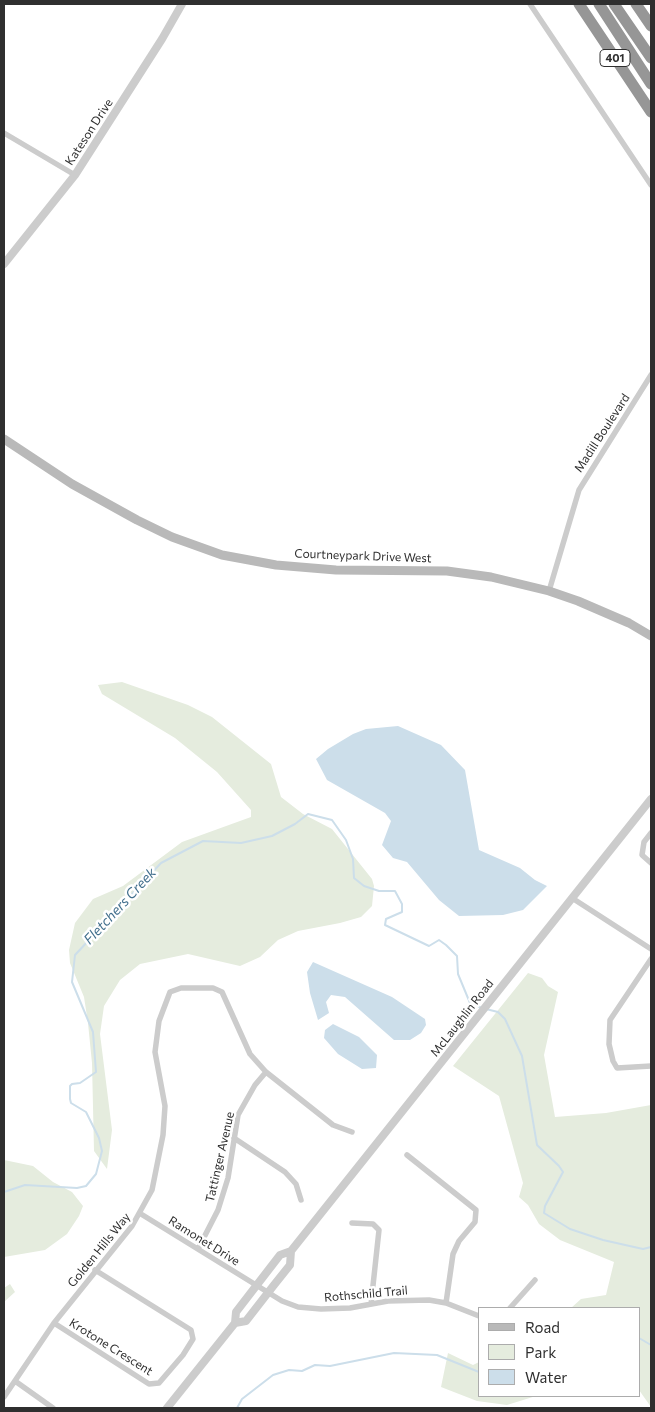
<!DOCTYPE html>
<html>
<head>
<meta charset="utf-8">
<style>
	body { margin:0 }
	#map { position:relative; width:655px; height:1412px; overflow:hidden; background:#fff; font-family:Commissioner,sans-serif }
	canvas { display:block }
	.frame { position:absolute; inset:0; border:5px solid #2f2f2f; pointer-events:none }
	.legend { position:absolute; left:478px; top:1307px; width:162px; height:90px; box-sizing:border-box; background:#fff; border:1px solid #acacac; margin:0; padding:6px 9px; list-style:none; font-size:15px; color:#2f2f2f }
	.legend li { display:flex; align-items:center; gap:10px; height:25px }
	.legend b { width:25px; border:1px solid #acacac }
</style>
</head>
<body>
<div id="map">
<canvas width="655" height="1412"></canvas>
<div class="frame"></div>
<ul class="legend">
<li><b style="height:6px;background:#b9b9b9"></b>Road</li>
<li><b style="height:14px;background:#e5ecde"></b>Park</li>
<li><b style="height:14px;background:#ccdeea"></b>Water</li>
</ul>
</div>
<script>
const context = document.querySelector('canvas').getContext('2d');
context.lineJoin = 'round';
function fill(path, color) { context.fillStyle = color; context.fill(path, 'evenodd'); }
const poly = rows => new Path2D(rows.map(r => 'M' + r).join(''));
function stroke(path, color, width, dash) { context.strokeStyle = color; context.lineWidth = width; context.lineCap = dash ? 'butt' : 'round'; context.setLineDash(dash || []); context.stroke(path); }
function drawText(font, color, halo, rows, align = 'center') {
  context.font = font + ' Commissioner,sans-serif'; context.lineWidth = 5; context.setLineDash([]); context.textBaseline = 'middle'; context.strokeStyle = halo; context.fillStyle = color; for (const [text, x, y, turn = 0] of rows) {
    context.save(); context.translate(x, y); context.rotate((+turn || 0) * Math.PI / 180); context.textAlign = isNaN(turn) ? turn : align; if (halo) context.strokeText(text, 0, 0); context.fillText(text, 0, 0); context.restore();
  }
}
fill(poly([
	[122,682,188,705,212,717,271,764,281,797,303,814,332,829,372,879,374,886,372,906,361,917,340,923,298,931,278,940,260,957,240,966,188,954,140,964,120,980,104,1006,100,1034,112,1130,107,1169,94,1151,92,1063,88,1023,84,997,70,963,69,950,75,923,93,899,123,886,182,842,251,817,251,810,217,772,175,738,102,694,98,685],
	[528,973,542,978,548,986,558,992,544,1055,555,1117,606,1113,651,1105,651,1407,639,1390,639,1308,571,1308,581,1299,606,1295,614,1262,560,1240,539,1224,528,1205,519,1197,523,1183,499,1096,453,1066],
	[4,1160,33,1166,53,1182,72,1192,83,1206,79,1216,67,1234,45,1250,4,1257],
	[10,1284,15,1292,4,1302,4,1288],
	[448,1353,473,1365,479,1362,479,1396,536,1396,507,1405,477,1401,441,1387]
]), '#e5ecde');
fill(poly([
	[398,726,441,745,465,770,479,850,520,868,535,880,547,886,523,910,503,915,459,916,439,900,407,862,393,858,382,845,391,821,385,813,327,780,316,759,328,749,353,734,366,729],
	[313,962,392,997,425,1019,426,1025,421,1033,410,1040,394,1040,345,997,331,995,326,1002,329,1013,318,1020,310,993,307,972],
	[333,1024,359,1037,377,1055,376,1068,362,1069,338,1054,324,1038,325,1030]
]), '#ccdeea');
stroke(poly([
	[486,1009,498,1012,505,1019,522,1056,537,1145,559,1166,563,1172,545,1206,544,1213,570,1229,603,1240,643,1249,651,1247],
	[4,1192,25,1185,77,1188,86,1186,96,1174,102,1151,99,1138,86,1112,71,1103,70,1099,70,1086,72,1084,80,1083,96,1072,93,1032,72,982,75,955,161,863,203,841,241,843,272,836,295,824,308,814,332,820,346,840,353,859,354,878,364,886,379,891,395,891,402,904,402,912,386,919,385,925,429,946,439,940,446,945,457,956,458,974,470,1003,482,1008],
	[639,1338,651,1345],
	[237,1408,242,1399,273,1375,289,1370,302,1371,315,1365,330,1366,394,1353,437,1355,479,1372]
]), '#ccdeea', 2);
stroke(poly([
	[530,4,651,185],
	[4,133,75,175],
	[549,591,579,490,651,375],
	[651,833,644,842,642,855,651,863],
	[572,898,651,949],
	[651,959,610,1020,609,1044,613,1061,617,1068,651,1066],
	[234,1138,285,1172,296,1184,301,1200],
	[407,1155,476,1210,475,1222,459,1241,453,1254,446,1303],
	[141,1214,282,1301,298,1307,321,1309,350,1308,388,1301,429,1300,446,1303,479,1316],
	[352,1223,373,1224,379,1230,371,1304],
	[198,1249,218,1210,228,1178,238,1115,255,1085,266,1072],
	[510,1308,535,1280],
	[54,1323,149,1384,159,1383,183,1355,193,1339,191,1330,95,1270],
	[15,1381,53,1408],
	[4,1397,54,1323,132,1226,152,1190,163,1135,165,1106,155,1052,159,1021,170,992,181,988,213,988,222,992,250,1054,266,1072,333,1125,352,1132]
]), '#ccc', 5.5);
stroke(poly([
	[4,264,75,175,162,39,182,4],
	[235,1323,246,1321,274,1285,290,1265,291,1251,651,799],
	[167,1408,235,1323,236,1312,280,1255,291,1251]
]), '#ccc', 8);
stroke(poly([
	[4,439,72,484,137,520,172,537,222,555,276,565,336,570,447,571,491,577,549,591,578,601,629,623,651,636]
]), '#b9b9b9', 9);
stroke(poly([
	[579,4,651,112],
	[599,4,651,84],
	[614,4,651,58],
	[636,4,651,26]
]), '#969696', 11);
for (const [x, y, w] of [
	[615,58,30]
]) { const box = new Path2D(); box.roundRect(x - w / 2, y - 8.5, w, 17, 4); context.fillStyle = '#fff'; context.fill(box); stroke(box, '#2f2f2f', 1); }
drawText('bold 11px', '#2f2f2f', null, [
	["401",615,58]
]);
drawText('12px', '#2f2f2f', '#fff', [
	["Kateson Drive",89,132,-57],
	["Madill Boulevard",602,433,-57],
	["Courtneypark Drive West",363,556,2],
	["McLaughlin Road",462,1018,-52],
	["Tattinger Avenue",220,1157,-77],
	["Ramonet Drive",204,1241,32],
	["Golden Hills Way",99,1250,-51],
	["Rothschild Trail",366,1294,-5],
	["Krotone Crescent",111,1347,32]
]);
drawText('italic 14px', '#426f8d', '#fff', [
	["Fletchers Creek",120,906,-47]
]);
</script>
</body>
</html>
